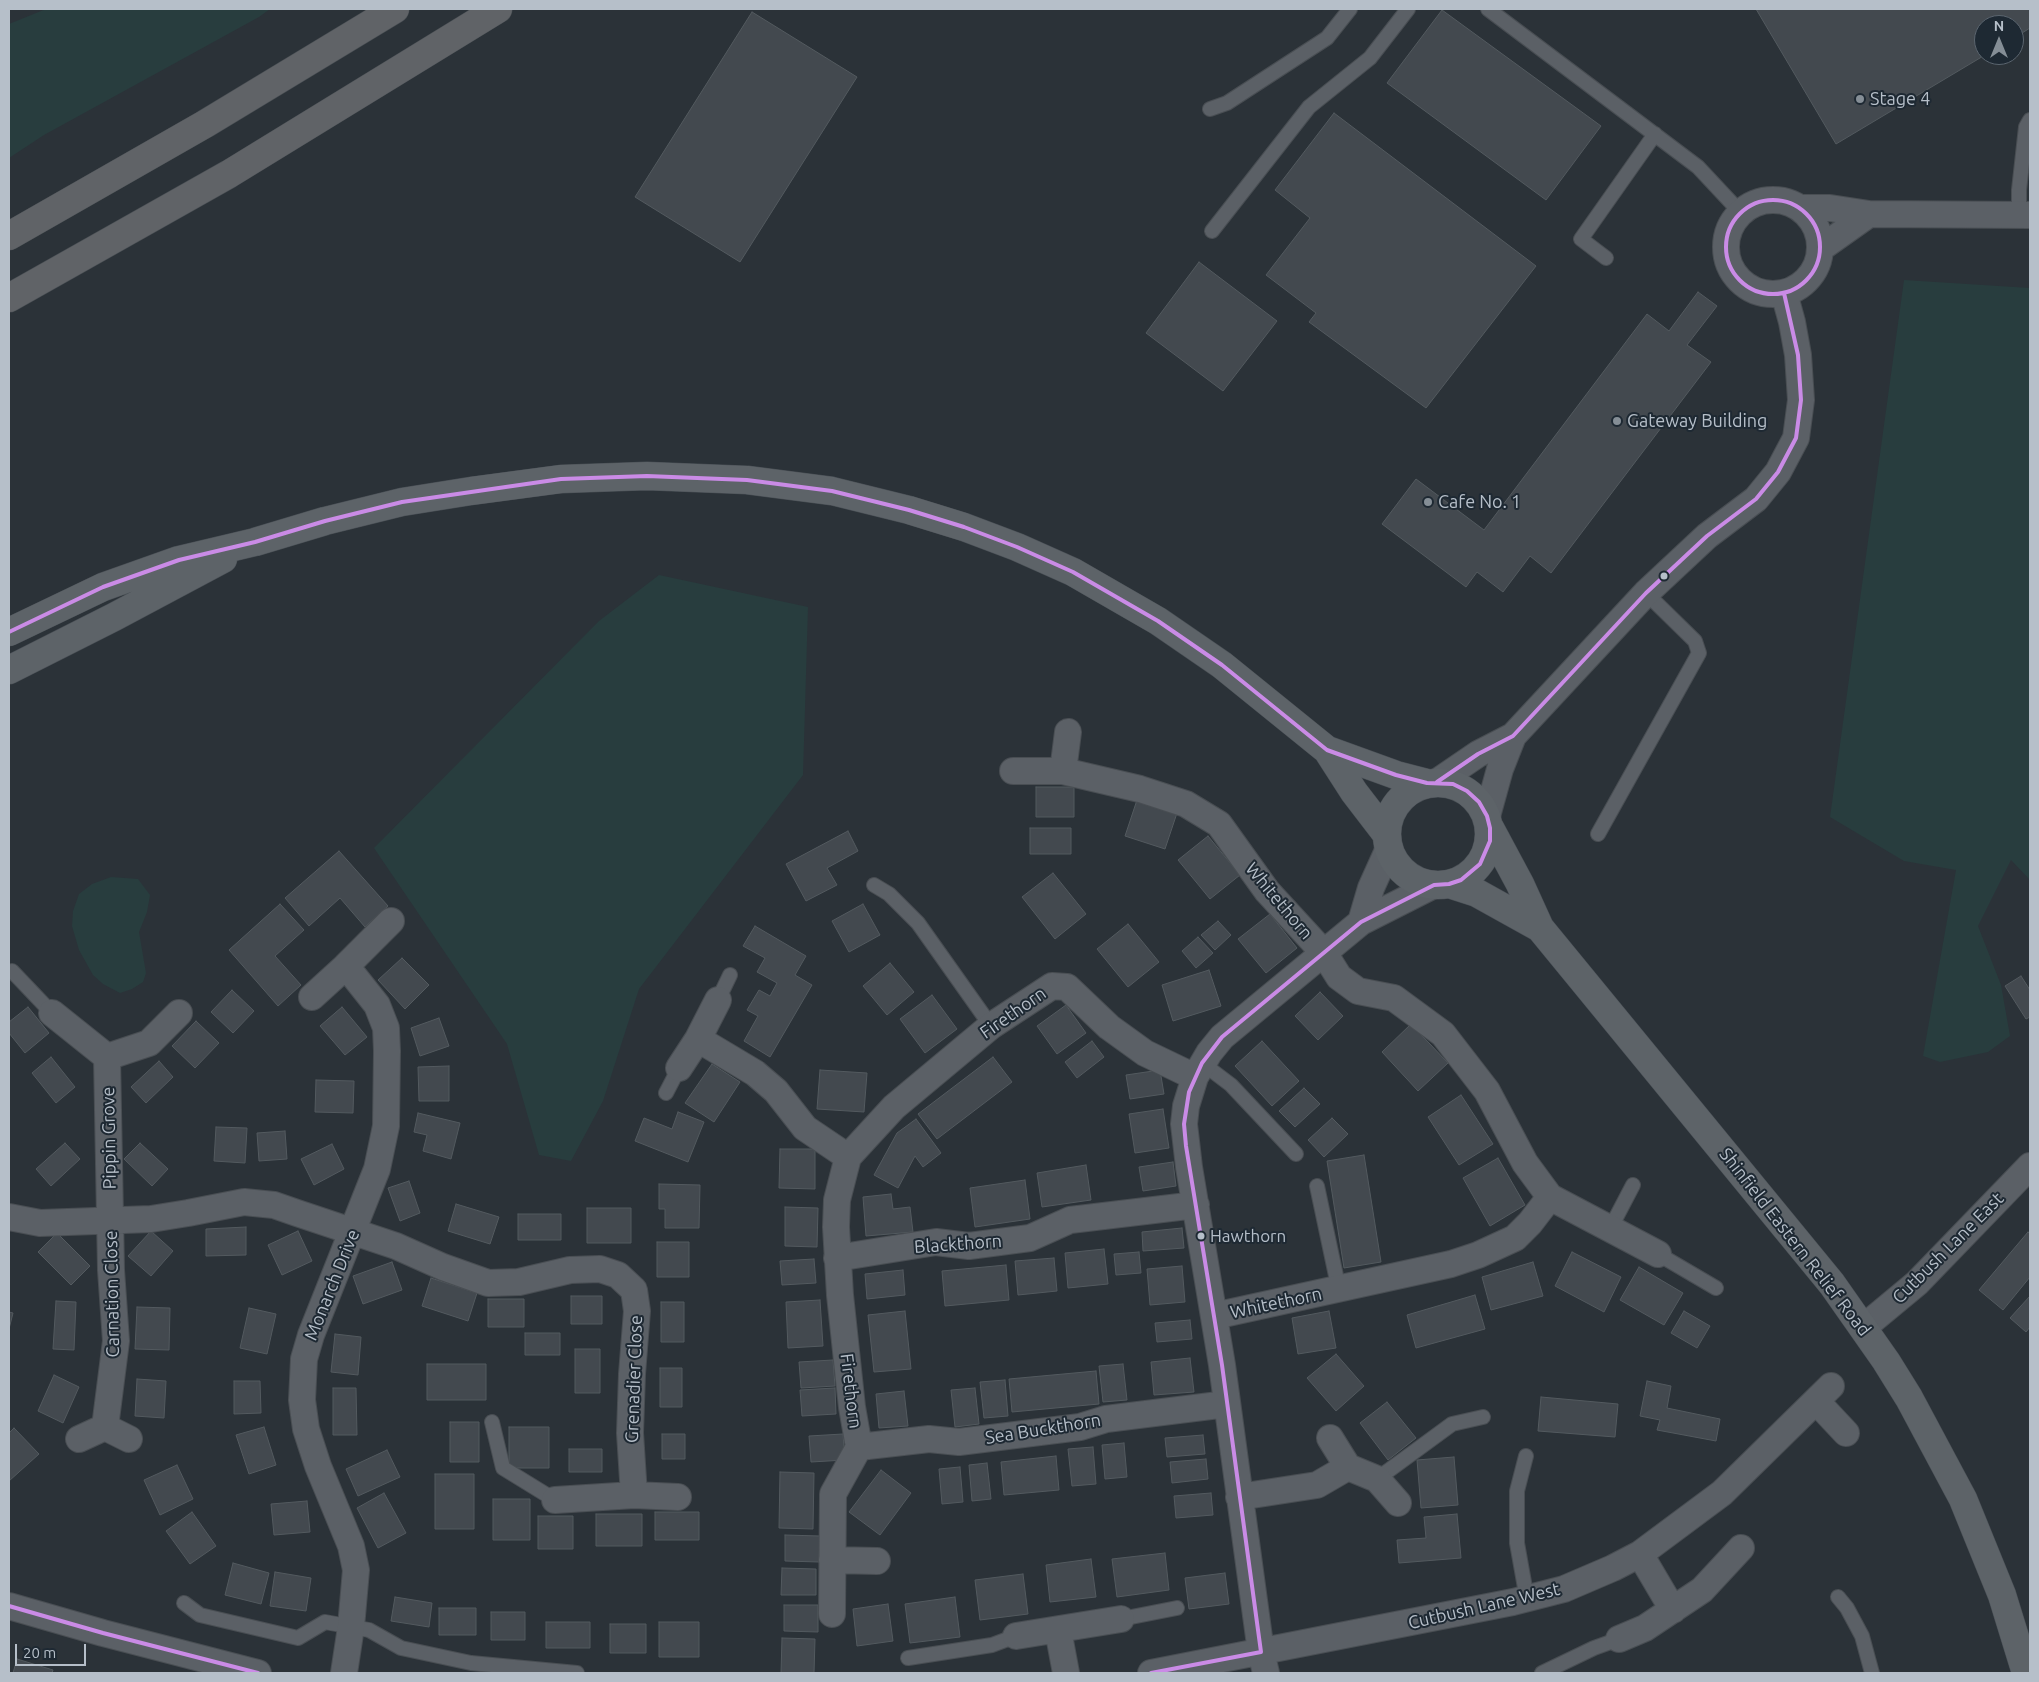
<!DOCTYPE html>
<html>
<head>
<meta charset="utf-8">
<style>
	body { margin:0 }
	#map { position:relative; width:2039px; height:1682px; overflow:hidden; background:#2b3238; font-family:Ubuntu,sans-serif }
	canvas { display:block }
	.frame { position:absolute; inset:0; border:10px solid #b6bfc9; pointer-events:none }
	.north { position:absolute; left:1974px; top:15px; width:50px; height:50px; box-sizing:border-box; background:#1e2933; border:1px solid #5b656f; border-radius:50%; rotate:0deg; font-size:14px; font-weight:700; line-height:20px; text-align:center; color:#b6bfc9 }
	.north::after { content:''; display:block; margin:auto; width:18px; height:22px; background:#858e96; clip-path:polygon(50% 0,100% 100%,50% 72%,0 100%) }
	.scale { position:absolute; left:15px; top:1644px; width:71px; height:22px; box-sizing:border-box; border:2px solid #b6bfc9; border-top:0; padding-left:6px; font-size:15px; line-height:18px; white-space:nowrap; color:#b6bfc9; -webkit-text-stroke:4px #1e2933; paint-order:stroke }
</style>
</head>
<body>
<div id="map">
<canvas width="2039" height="1682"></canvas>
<div class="frame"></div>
<div class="north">N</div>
<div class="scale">20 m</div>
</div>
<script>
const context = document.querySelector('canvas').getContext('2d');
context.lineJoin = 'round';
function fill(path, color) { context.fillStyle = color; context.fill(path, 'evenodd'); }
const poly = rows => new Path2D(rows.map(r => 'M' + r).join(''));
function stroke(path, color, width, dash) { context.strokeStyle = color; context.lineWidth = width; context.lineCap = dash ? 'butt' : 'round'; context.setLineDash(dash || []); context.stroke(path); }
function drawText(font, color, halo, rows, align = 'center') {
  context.font = font + ' Ubuntu,sans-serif'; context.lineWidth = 4; context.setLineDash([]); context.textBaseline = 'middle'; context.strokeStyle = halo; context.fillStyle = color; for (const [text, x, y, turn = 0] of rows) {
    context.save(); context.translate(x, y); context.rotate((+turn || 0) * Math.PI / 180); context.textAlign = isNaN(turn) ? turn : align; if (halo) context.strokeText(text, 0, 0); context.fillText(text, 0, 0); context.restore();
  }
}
fill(poly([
	[46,9,270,9,259,17,44,135,9,158,9,24],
	[1904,280,2030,288,2030,880,2011,860,1978,926,2001,985,2010,1036,1988,1052,1940,1062,1923,1056,1956,870,1904,861,1830,817],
	[659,575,808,607,803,775,639,989,603,1101,571,1161,539,1155,507,1044,374,848,599,621],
	[111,877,138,879,150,895,147,912,139,932,146,973,143,982,132,989,120,993,103,984,93,975,79,950,72,926,73,911,79,894,92,884]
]), '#283d3e');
const building = poly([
	[1756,9,2030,9,2030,28,2014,38,2014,25,1984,25,1985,55,1836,144,1756,9],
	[1442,10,1601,126,1546,200,1387,83,1442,10],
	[752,12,857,77,740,262,635,197,752,12],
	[1334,113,1536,266,1426,408,1309,322,1316,313,1266,275,1310,218,1275,190,1334,113],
	[1199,262,1277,321,1223,391,1146,333,1199,262],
	[1698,292,1717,306,1687,345,1711,362,1551,573,1530,556,1503,592,1477,572,1466,587,1382,524,1416,479,1484,530,1647,314,1669,331,1698,292],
	[1036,787,1074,787,1074,817,1036,817,1036,787],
	[1137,800,1177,813,1165,849,1125,836,1137,800],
	[1030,828,1071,828,1071,854,1030,854,1030,828],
	[848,831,858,851,827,868,837,885,806,901,786,864,848,831],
	[1208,836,1240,875,1210,899,1178,860,1208,836],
	[339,851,388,906,365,927,340,898,309,926,285,898,339,851],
	[1053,873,1086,914,1055,939,1022,897,1053,873],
	[280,904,304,930,275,956,301,985,278,1006,229,950,280,904],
	[863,904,880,935,849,952,832,921,863,904],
	[1270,914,1297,948,1266,973,1238,939,1270,914],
	[1218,921,1231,935,1215,950,1201,935,1218,921],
	[1128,924,1159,962,1128,987,1097,949,1128,924],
	[755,926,806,956,795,975,812,985,770,1057,744,1041,758,1016,747,1010,759,990,770,996,777,983,757,972,765,958,743,946,755,926],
	[1198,937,1213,953,1196,968,1182,951,1198,937],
	[402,958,429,985,405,1009,378,980,402,958],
	[890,963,914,992,887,1015,863,986,890,963],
	[1209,970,1221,1006,1173,1021,1162,985,1209,970],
	[2021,976,2030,990,2030,1017,2026,1019,2005,986,2021,976],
	[232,990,254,1011,233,1033,211,1012,232,990],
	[1320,992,1343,1016,1318,1040,1295,1016,1320,992],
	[932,995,957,1029,925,1053,900,1019,932,995],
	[1066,1005,1086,1033,1057,1054,1037,1026,1066,1005],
	[28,1007,49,1033,25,1053,9,1033,9,1022,28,1007],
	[342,1007,367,1037,345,1055,320,1026,342,1007],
	[439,1018,449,1046,420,1056,411,1028,439,1018],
	[196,1021,219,1043,195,1068,172,1046,196,1021],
	[1411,1024,1448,1063,1418,1091,1382,1052,1411,1024],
	[1092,1041,1104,1057,1077,1078,1065,1062,1092,1041],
	[1262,1041,1299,1081,1272,1106,1235,1066,1262,1041],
	[51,1057,75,1087,56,1103,32,1073,51,1057],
	[993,1057,1012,1082,937,1139,918,1114,993,1057],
	[159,1061,173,1077,146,1103,131,1087,159,1061],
	[712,1064,740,1082,714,1122,685,1103,712,1064],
	[449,1066,449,1101,419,1101,418,1067,449,1066],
	[820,1070,867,1073,864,1112,817,1109,820,1070],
	[1160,1070,1164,1094,1130,1099,1126,1075,1160,1070],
	[316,1080,354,1081,353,1113,315,1112,316,1080],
	[1304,1088,1320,1104,1295,1127,1279,1111,1304,1088],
	[1461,1095,1493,1144,1459,1165,1428,1117,1461,1095],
	[1163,1109,1169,1148,1135,1153,1129,1114,1163,1109],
	[678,1112,704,1122,688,1162,635,1141,644,1118,672,1129,678,1112],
	[418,1113,460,1123,451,1159,423,1151,427,1135,414,1132,418,1113],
	[1332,1118,1348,1134,1324,1157,1308,1140,1332,1118],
	[916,1119,941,1153,923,1167,915,1156,898,1188,874,1175,897,1133,916,1119],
	[216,1127,247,1128,245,1163,214,1161,216,1127],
	[285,1131,287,1159,259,1161,257,1133,285,1131],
	[65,1143,80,1159,51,1186,36,1169,65,1143],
	[140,1143,168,1169,152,1186,124,1159,140,1143],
	[332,1144,344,1169,314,1185,301,1159,332,1144],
	[780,1149,815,1149,815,1189,779,1188,780,1149],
	[1364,1155,1381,1262,1344,1268,1327,1161,1364,1155],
	[1498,1158,1525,1205,1490,1226,1463,1178,1498,1158],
	[1173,1162,1176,1186,1143,1191,1139,1167,1173,1162],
	[1086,1165,1091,1200,1042,1207,1037,1173,1086,1165],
	[1025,1180,1030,1219,975,1227,970,1188,1025,1180],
	[409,1181,420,1213,400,1221,388,1188,409,1181],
	[659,1184,700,1185,699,1228,665,1228,665,1209,659,1209,659,1184],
	[891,1194,893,1209,910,1207,913,1232,866,1236,863,1197,891,1194],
	[456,1204,499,1217,490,1244,448,1231,456,1204],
	[785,1207,818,1208,817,1247,785,1246,785,1207],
	[587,1208,631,1208,631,1243,587,1243,587,1208],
	[518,1214,561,1214,561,1240,518,1240,518,1214],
	[246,1227,246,1255,206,1256,206,1229,246,1227],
	[1182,1228,1184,1248,1143,1251,1142,1232,1182,1228],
	[151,1231,173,1251,151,1276,128,1256,151,1231],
	[298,1231,312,1261,282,1275,268,1245,298,1231],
	[2028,1232,2030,1234,2030,1277,2003,1310,1979,1290,2028,1232],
	[57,1233,90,1266,71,1285,38,1252,57,1233],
	[657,1242,689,1242,689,1277,657,1277,657,1242],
	[1104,1249,1108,1284,1068,1288,1065,1253,1104,1249],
	[1139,1252,1141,1273,1116,1275,1114,1254,1139,1252],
	[1572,1252,1621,1277,1604,1312,1555,1286,1572,1252],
	[1054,1258,1057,1291,1018,1295,1015,1261,1054,1258],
	[814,1259,816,1283,782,1285,780,1261,814,1259],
	[392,1262,402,1290,363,1304,353,1276,392,1262],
	[1533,1262,1543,1296,1491,1310,1482,1277,1533,1262],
	[1006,1265,1009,1300,945,1306,942,1271,1006,1265],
	[1182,1266,1185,1302,1150,1305,1147,1269,1182,1266],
	[1639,1267,1683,1293,1664,1325,1620,1300,1639,1267],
	[903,1270,905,1295,867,1299,865,1274,903,1270],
	[431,1278,477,1293,468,1321,422,1306,431,1278],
	[1475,1295,1485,1329,1416,1348,1407,1315,1475,1295],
	[571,1296,602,1296,602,1324,571,1324,571,1296],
	[2030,1296,2030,1327,2026,1332,2010,1318,2030,1296],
	[488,1299,524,1299,524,1327,488,1327,488,1299],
	[820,1300,823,1346,788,1348,786,1302,820,1300],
	[56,1301,76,1302,74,1350,53,1349,56,1301],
	[661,1302,684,1302,684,1342,661,1342,661,1302],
	[137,1307,170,1308,169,1350,135,1349,137,1307],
	[249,1308,276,1314,267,1354,240,1348,249,1308],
	[905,1311,911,1369,874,1372,868,1315,905,1311],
	[1329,1311,1336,1348,1298,1354,1292,1318,1329,1311],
	[1684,1311,1710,1326,1697,1348,1671,1333,1684,1311],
	[9,1312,13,1313,9,1329,9,1312],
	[1190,1320,1192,1339,1157,1342,1155,1323,1190,1320],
	[525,1333,560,1333,560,1355,525,1355,525,1333],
	[335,1334,361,1337,358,1375,331,1372,335,1334],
	[575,1349,600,1349,600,1393,575,1393,575,1349],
	[1336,1354,1364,1386,1336,1411,1307,1378,1336,1354],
	[1190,1358,1194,1392,1154,1395,1151,1362,1190,1358],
	[833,1360,835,1386,801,1388,799,1362,833,1360],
	[427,1364,486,1364,486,1400,427,1400,427,1364],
	[1123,1364,1127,1400,1103,1402,1099,1366,1123,1364],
	[660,1368,682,1368,682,1407,660,1407,660,1368],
	[1096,1371,1099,1404,1012,1412,1009,1379,1096,1371],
	[54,1375,79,1387,63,1423,38,1411,54,1375],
	[137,1379,166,1381,164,1418,135,1416,137,1379],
	[1005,1380,1008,1416,984,1418,980,1382,1005,1380],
	[234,1381,260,1381,261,1413,234,1414,234,1381],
	[1647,1381,1671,1386,1667,1408,1720,1419,1716,1441,1657,1430,1660,1420,1640,1416,1647,1381],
	[333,1388,356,1388,357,1435,333,1435,333,1388],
	[835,1388,836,1414,802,1416,800,1390,835,1388],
	[975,1388,979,1424,955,1427,951,1390,975,1388],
	[904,1391,908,1426,879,1428,876,1394,904,1391],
	[1541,1397,1618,1404,1615,1437,1538,1431,1541,1397],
	[1387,1402,1416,1438,1388,1460,1360,1423,1387,1402],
	[450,1422,479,1422,479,1462,450,1462,450,1422],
	[264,1427,276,1465,249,1474,236,1435,264,1427],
	[509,1427,549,1427,549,1468,509,1468,509,1427],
	[14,1428,39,1454,9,1481,9,1433,14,1428],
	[662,1434,685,1434,685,1459,662,1459,662,1434],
	[843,1434,845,1460,811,1462,809,1436,843,1434],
	[1203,1435,1205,1454,1167,1457,1165,1438,1203,1435],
	[1124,1443,1127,1477,1105,1479,1102,1445,1124,1443],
	[1093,1447,1096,1484,1072,1486,1068,1449,1093,1447],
	[569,1449,602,1449,602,1472,569,1472,569,1449],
	[387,1450,400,1477,358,1496,346,1469,387,1450],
	[1056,1456,1059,1490,1004,1495,1001,1462,1056,1456],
	[1454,1457,1458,1505,1421,1508,1417,1460,1454,1457],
	[1206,1459,1208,1479,1172,1483,1170,1462,1206,1459],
	[987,1463,991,1499,972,1501,969,1465,987,1463],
	[177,1465,193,1499,160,1515,144,1480,177,1465],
	[960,1467,963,1502,942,1504,939,1469,960,1467],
	[881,1470,911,1493,880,1535,849,1512,881,1470],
	[780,1472,814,1473,813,1529,779,1528,780,1472],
	[435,1474,474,1474,474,1529,435,1529,435,1474],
	[384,1493,406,1533,378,1548,357,1508,384,1493],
	[1211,1493,1213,1515,1176,1518,1174,1496,1211,1493],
	[493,1499,530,1499,530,1540,493,1540,493,1499],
	[307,1501,310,1532,274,1535,271,1504,307,1501],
	[192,1512,216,1546,190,1564,166,1531,192,1512],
	[655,1512,699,1512,699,1540,655,1540,655,1512],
	[596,1514,642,1514,642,1546,596,1546,596,1514],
	[1457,1514,1461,1558,1399,1563,1397,1540,1426,1538,1424,1517,1457,1514],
	[538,1516,573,1516,573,1549,538,1549,538,1516],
	[785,1535,820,1536,819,1562,785,1561,785,1535],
	[1165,1553,1169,1590,1117,1597,1112,1559,1165,1553],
	[1091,1559,1096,1597,1050,1602,1046,1565,1091,1559],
	[233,1563,269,1573,261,1604,225,1595,233,1563],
	[782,1568,816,1569,816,1595,781,1595,782,1568],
	[275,1572,311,1578,306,1611,270,1606,275,1572],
	[1225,1573,1229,1604,1189,1609,1185,1578,1225,1573],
	[1023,1574,1028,1614,980,1620,975,1580,1023,1574],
	[395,1597,432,1603,429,1627,391,1621,395,1597],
	[955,1597,960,1637,910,1643,905,1604,955,1597],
	[888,1604,893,1641,857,1646,853,1609,888,1604],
	[784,1605,818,1605,818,1632,784,1631,784,1605],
	[439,1608,476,1608,476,1635,439,1635,439,1608],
	[491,1612,525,1612,525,1640,491,1640,491,1612],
	[546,1622,590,1622,590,1648,546,1648,546,1622],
	[659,1622,699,1622,699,1657,659,1657,659,1622],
	[610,1624,646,1624,646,1653,610,1653,610,1624],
	[782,1638,815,1639,814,1673,781,1673,782,1638],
	[17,1659,53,1670,52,1673,13,1673,17,1659]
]);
fill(building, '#43494f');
stroke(building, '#535a5f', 1);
const lane = poly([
	[1488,9,1698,167,1741,213],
	[1210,109,1227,103,1327,38,1350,9],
	[2019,215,2019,190,2026,127,2030,120],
	[1212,231,1309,107,1370,58,1408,9],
	[1606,258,1581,239,1655,134],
	[1598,834,1699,653,1695,641,1646,593],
	[874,885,889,894,918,923,991,1026],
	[12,971,52,1013],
	[718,1000,730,975],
	[1202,1063,1231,1085,1296,1154],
	[666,1093,679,1068],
	[1317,1186,1339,1290],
	[1610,1229,1633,1185],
	[1658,1254,1716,1288],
	[492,1422,503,1468,555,1500],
	[1526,1456,1517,1491,1517,1543,1527,1599],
	[1377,1479,1452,1424,1483,1417],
	[1838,1597,1847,1608,1862,1636,1872,1673],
	[184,1603,200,1615,298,1638,325,1622,369,1630,401,1648,471,1663,577,1673],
	[1121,1619,1177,1608],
	[908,1658,992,1645,1016,1636],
	[1542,1673,1594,1648,1619,1639]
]);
const street = poly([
	'1726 247a47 47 0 1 1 94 0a47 47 0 1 1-94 0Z',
	[1800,208,1830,208,1869,214,2030,215],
	[1821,248,1869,214],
	[1013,771,1063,771,1140,789,1186,804,1219,824,1267,891,1324,953,1339,977,1358,991,1394,998,1443,1034,1487,1091,1525,1163,1550,1197,1658,1254],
	[1063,771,1068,732],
	[1437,782,1478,754,1513,736,1646,593,1707,536,1756,499,1778,472,1796,438,1801,400,1798,355,1792,322,1784,293],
	[1487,816,1500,769,1513,736],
	[1361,922,1371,888,1389,848],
	[312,997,346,966],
	[52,1013,107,1057],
	[698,1039,755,1073,776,1091,805,1128,848,1157],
	[679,1068,698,1039,718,1000],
	[9,1217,40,1223,151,1219,188,1213,244,1202,274,1205,297,1213,396,1246,443,1267,488,1283,519,1282,570,1270,600,1269,618,1275,634,1290,637,1311,632,1374,630,1433,634,1495,555,1500],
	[837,1258,936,1242,969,1246,1030,1238,1070,1220,1196,1205],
	[1214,1316,1451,1264,1478,1255,1515,1238,1530,1223,1550,1197],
	[1864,1327,1917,1283,2030,1166],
	[1816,1401,1846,1433],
	[105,1427,129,1439],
	[1330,1438,1348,1467,1377,1479,1398,1503],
	[79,1439,105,1427,116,1341,111,1270,107,1057,149,1043,179,1013],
	[859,1447,929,1439,959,1442,1080,1427,1106,1419,1227,1404],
	[634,1495,678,1497],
	[1239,1497,1317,1485,1348,1467],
	[1640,1554,1673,1610],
	[832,1560,877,1561],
	[9,1606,103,1633,258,1673],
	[832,1614,833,1494,859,1447,852,1407,840,1295,836,1227,837,1200,848,1157,894,1107,991,1026,1052,986,1067,987,1109,1027,1145,1053,1195,1077],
	[1058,1630,1066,1673],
	[1016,1636,1121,1619],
	[1619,1639,1645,1628,1702,1590,1741,1548],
	[344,1673,351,1627,356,1570,351,1546,318,1466,306,1429,302,1400,304,1359,311,1335,377,1169,386,1126,387,1051,386,1028,377,1005,346,966,391,921],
	[1151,1673,1513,1602,1564,1589,1613,1568,1640,1554,1722,1493,1831,1386],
	[1266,1673,1261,1652,1222,1365,1189,1167,1184,1124,1186,1106,1195,1077,1209,1053,1222,1037,1361,922,1434,885]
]);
const primary = poly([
	[9,632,103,587,179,560,255,542,325,521,402,502,471,491,561,479,647,476,747,480,832,491,909,510,964,527,1017,547,1073,572,1158,621,1222,665,1327,750,1354,792,1387,835],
	[9,670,114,617,223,559],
	[1327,750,1396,775,1427,783],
	'1387 834a51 51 0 1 1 102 0a51 51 0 1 1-102 0Z',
	[1490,828,1520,884,1540,928,1832,1284,1886,1361,1909,1398,1963,1499,2002,1595,2026,1673],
	[1449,884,1477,893,1540,928]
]);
const highway = poly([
	[9,236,205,124,395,9],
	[9,298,229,174,498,9]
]);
stroke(lane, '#494e53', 16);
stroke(street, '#494e53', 28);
stroke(primary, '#494f55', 29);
stroke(highway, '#484e53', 29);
stroke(lane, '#5b6066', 14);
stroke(street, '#5b6066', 26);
stroke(primary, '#5d6368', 28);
stroke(highway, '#606367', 28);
stroke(poly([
	'1726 247a47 47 0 1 1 94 0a47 47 0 1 1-94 0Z',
	[9,632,103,587,179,560,255,542,325,521,402,502,561,479,647,476,747,480,832,491,909,510,964,527,1017,547,1073,572,1158,621,1222,665,1327,750,1396,775,1427,783,1453,784,1467,791,1479,802,1487,816,1490,828,1490,841,1480,864,1461,880,1449,884,1434,885,1361,922,1222,1037,1202,1063,1189,1092,1184,1124,1186,1146,1222,1365,1261,1652,1151,1673],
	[1437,782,1478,754,1513,736,1646,593,1707,536,1756,499,1778,472,1796,438,1801,400,1798,355,1784,293],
	[9,1606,103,1633,258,1673]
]), '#ca8be6', 4);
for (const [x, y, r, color] of [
	[1860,99,5,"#858e96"],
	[1617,421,5,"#858e96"],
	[1428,502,5,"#858e96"],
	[1664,576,4.5,"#b6bfc9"],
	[1201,1236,4.5,"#b6bfc9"]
]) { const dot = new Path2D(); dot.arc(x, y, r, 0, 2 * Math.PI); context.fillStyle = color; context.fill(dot); stroke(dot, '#1e2933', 2); }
drawText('17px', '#b6bfc9', '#1e2933', [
	["Hawthorn",1210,1236]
], 'left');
drawText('18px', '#b6bfc9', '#1e2933', [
	["Stage 4",1870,99],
	["Gateway Building",1627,421],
	["Cafe No. 1",1438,502]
], 'left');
drawText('18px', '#b6bfc9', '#1e2933', [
	["Whitethorn",1279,901,50],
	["Firethorn",1013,1013,-35],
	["Pippin Grove",109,1138,-91],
	["Shinfield Eastern Relief Road",1795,1242,52],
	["Blackthorn",958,1244,-4],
	["Cutbush Lane East",1948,1248,-45],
	["Monarch Drive",332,1285,-68],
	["Carnation Close",112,1294,-91],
	["Whitethorn",1276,1303,-12],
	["Grenadier Close",634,1379,-88],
	["Firethorn",851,1391,83],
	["Sea Buckthorn",1043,1429,-9],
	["Cutbush Lane West",1484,1606,-13]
]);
</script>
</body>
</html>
